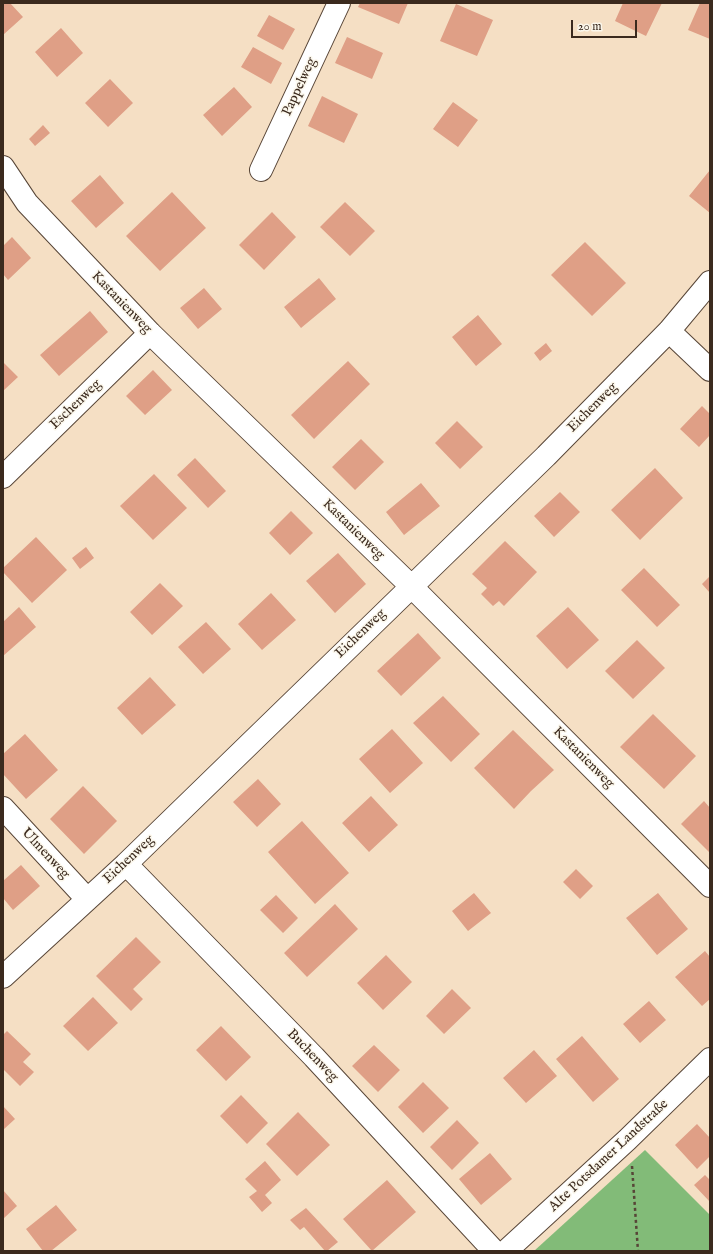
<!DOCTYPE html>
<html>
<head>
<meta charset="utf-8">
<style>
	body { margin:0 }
	#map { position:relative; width:713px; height:1254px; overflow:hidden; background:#f5dfc4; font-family:"IM FELL English",serif }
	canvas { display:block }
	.frame { position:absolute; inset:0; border:4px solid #3b2a1e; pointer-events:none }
	.scale { position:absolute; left:571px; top:20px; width:66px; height:18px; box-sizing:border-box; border:2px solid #3b2a1e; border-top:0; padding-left:5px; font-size:12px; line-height:14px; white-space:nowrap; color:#3b2a1e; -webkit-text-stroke:3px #fbf7ec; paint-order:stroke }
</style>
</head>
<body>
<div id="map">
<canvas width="713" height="1254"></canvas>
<div class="frame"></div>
<div class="scale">20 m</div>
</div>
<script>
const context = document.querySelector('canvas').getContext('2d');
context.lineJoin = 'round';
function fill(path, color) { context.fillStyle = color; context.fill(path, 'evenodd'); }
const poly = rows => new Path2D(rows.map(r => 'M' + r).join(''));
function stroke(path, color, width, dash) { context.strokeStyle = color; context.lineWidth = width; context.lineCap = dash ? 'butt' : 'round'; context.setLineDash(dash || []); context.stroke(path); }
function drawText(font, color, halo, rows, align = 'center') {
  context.font = font + ' "IM FELL English",serif'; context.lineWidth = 3; context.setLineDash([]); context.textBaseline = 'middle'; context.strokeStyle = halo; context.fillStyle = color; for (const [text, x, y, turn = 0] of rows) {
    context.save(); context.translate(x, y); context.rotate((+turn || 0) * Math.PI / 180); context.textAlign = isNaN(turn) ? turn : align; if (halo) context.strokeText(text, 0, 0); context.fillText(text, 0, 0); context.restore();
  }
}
fill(poly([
	[645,1150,710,1215,710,1251,534,1251]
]), '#82bb78');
fill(poly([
	[3,3,10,3,23,17,3,35],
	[360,3,408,3,399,24,358,7],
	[623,3,662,3,646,36,615,21],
	[700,3,710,3,710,39,688,30],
	[456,4,493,20,477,56,440,41],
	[269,15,295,29,283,50,257,36],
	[61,28,83,53,57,77,35,52],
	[347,37,383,53,372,79,335,63],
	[253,47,282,63,271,84,241,67],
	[110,79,133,103,108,127,85,103],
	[234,87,252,107,222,136,203,115],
	[322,96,358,114,344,143,308,126],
	[453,102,478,120,458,147,433,129],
	[43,125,50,133,35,146,29,139],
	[710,170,710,213,689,196],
	[100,175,124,203,96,228,71,201],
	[172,192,206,228,160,271,126,236],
	[345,202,375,231,350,256,320,227],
	[272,212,296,237,264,270,239,245],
	[12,237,31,258,8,280,3,274,3,246],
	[585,242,626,283,592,316,551,275],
	[319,278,336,299,301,328,284,307],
	[204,288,222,309,198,329,180,308],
	[90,311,108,332,59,376,40,355],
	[478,315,502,344,476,366,452,337],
	[546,343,552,351,540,361,534,353],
	[348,361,370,384,314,439,291,415],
	[3,362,18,377,3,391],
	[153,370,172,390,145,415,126,396],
	[702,406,710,414,710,435,699,447,680,429],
	[457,421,483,447,460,469,435,443],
	[361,439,384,462,355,490,332,467],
	[195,458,226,491,208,508,177,475],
	[655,468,683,498,640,540,611,510],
	[154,474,187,508,153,540,120,506],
	[421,483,440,506,404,535,386,512],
	[560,492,580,512,554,537,534,516],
	[291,511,313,533,290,555,269,533],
	[36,537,67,570,32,603,3,572,3,568],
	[505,541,537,572,504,606,499,601,493,606,481,594,487,588,472,574],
	[86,547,94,558,80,569,72,558],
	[338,553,366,584,335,613,306,581],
	[644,568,680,605,657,627,621,590],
	[710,576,710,593,702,584],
	[160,583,183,606,152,635,130,612],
	[271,593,296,620,262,650,238,624],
	[19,607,36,627,3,656,3,622],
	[568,607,599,640,567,669,536,636],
	[206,622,231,649,203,674,178,647],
	[418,633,441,658,401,696,377,671],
	[637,640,665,668,633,699,605,671],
	[150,677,176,705,142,735,117,708],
	[443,696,480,734,451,762,413,723],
	[653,714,696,756,664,789,620,747],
	[392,729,423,763,390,793,359,759],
	[513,730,554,770,531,791,514,809,474,768],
	[25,734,58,770,26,799,3,774,3,754],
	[258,779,281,804,257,827,233,802],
	[83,786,117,821,84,854,50,819],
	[371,796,398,825,369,852,342,823],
	[704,801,710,808,710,853,681,824],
	[302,821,349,873,315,904,268,852],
	[21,865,40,886,13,910,3,898,3,881],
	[576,869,593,886,580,899,563,882],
	[474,893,491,913,468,931,452,911],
	[658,893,688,929,657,955,626,918],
	[276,895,298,918,283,933,260,910],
	[335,904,358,929,307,977,284,953],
	[136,937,161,962,133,989,143,999,131,1011,96,976],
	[705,951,710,957,710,999,702,1006,675,977],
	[386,955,412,982,383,1010,357,983],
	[452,989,471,1008,444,1034,426,1016],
	[93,997,118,1023,88,1051,63,1026],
	[649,1001,666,1020,640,1043,623,1024],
	[221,1026,251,1057,226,1081,196,1050],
	[7,1031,31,1054,23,1062,34,1072,20,1086,3,1069,3,1035],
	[582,1036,619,1079,593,1102,556,1059],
	[374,1045,400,1070,378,1092,352,1066],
	[534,1050,557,1076,526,1103,503,1078],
	[423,1082,449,1108,423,1133,398,1107],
	[241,1095,268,1123,247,1144,220,1116],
	[3,1106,15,1119,3,1130],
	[298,1112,330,1145,297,1176,266,1144],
	[457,1120,479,1143,452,1170,430,1147],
	[697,1124,710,1138,710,1156,697,1169,675,1145],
	[490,1153,512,1179,481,1205,459,1179],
	[265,1161,281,1180,265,1195,272,1203,262,1212,249,1197,257,1191,245,1179],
	[705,1175,710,1180,710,1202,694,1185],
	[387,1180,416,1212,372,1251,343,1219],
	[3,1190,17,1206,3,1219],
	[56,1205,77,1230,51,1251,43,1251,26,1229],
	[306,1208,338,1242,327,1251,325,1251,304,1227,300,1230,290,1220]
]), '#df9f86');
const minor = poly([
	[3,167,27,203,150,333,411,586,710,886],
	[261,170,339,3],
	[669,331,710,370],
	[3,477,150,333],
	[3,808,87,899],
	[126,864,314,1057,494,1251],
	[3,977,126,864,546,456,669,331,710,282],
	[506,1251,627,1140,710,1059]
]);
stroke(minor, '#574537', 24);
stroke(poly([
	[632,1166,638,1251]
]), '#574537', 2.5, [3, 3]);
stroke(minor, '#fff', 22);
drawText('14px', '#3b2a1e', '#fbf7ec', [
	["Pappelweg",300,87,-65],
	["Kastanienweg",121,303,46],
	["Eschenweg",76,405,-44],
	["Eichenweg",593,408,-45],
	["Kastanienweg",353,530,44],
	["Eichenweg",361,634,-44],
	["Kastanienweg",583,758,45],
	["Ulmenweg",45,854,47],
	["Eichenweg",129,860,-43],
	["Buchenweg",312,1056,46],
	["Alte Potsdamer Landstraße",609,1156,-43]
]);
</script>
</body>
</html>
